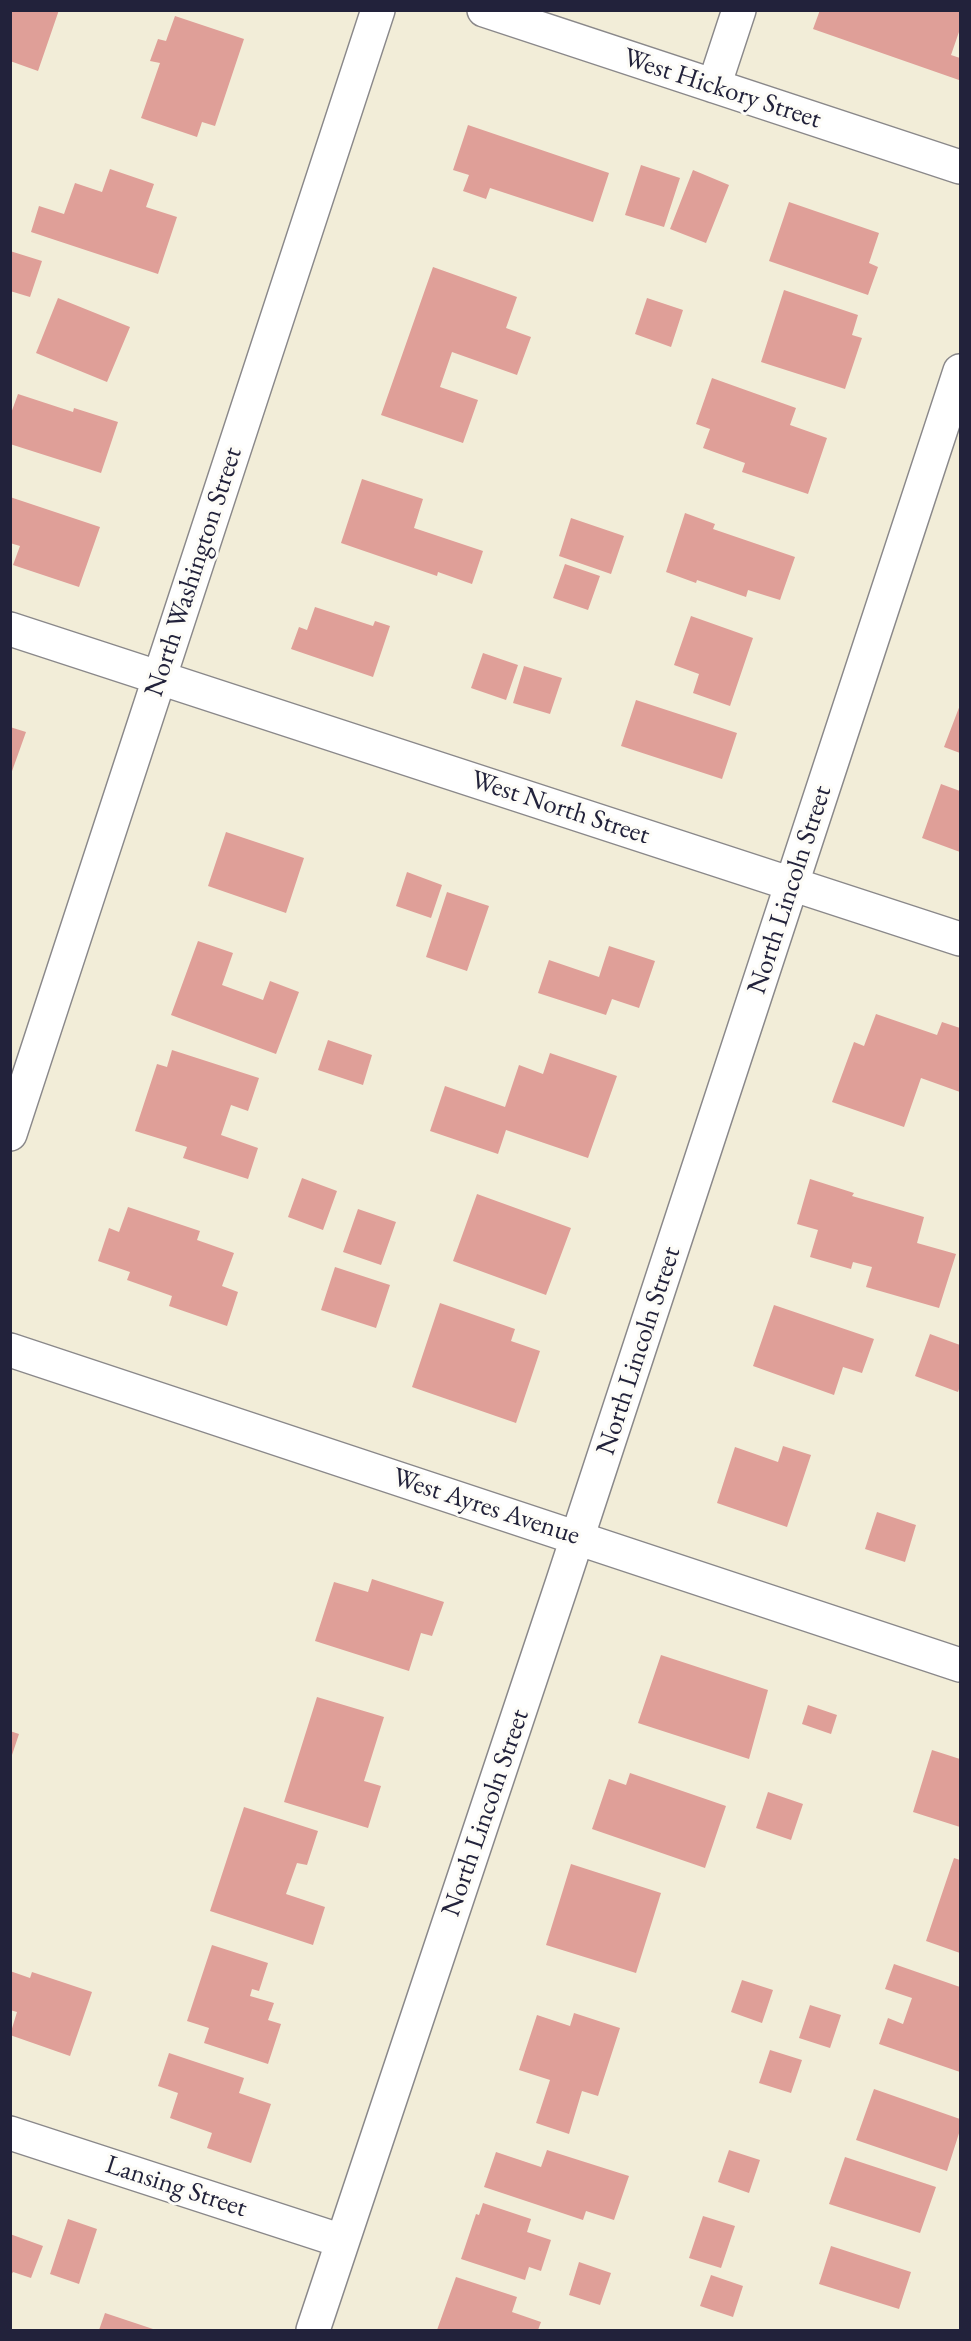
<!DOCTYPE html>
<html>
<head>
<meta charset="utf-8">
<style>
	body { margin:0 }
	#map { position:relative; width:971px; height:2341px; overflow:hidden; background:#f2edd8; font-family:"EB Garamond",serif }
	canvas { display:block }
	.frame { position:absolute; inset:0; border:12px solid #22223b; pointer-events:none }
</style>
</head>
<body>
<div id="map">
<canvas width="971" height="2341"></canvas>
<div class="frame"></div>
</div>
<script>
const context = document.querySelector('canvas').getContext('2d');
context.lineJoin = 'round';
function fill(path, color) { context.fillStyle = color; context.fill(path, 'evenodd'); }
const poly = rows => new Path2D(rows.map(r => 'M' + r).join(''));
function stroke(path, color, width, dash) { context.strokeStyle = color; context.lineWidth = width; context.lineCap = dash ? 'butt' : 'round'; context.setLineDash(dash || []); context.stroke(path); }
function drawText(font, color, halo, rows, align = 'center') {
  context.font = font + ' "EB Garamond",serif'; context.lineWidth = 6; context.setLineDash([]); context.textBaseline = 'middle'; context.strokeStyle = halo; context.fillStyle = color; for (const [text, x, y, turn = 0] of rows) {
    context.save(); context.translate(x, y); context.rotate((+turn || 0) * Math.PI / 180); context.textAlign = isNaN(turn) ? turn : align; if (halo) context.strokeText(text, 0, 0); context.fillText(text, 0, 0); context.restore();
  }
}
fill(poly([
	[10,10,59,10,38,71,10,61],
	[820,10,960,11,960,29,951,55,960,58,959,80,813,29],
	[175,16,244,39,215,126,202,122,197,137,141,118,160,63,150,61,158,39,166,41],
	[468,125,609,173,593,222,490,188,486,199,463,191,469,175,453,170],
	[641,165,680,178,664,227,625,215],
	[110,169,154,184,146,207,177,217,158,274,31,232,39,206,64,214,75,183,102,192],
	[693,170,729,185,706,243,670,229],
	[789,202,879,233,869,263,878,267,868,295,769,261],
	[10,251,42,261,30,297,10,291],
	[433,267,517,297,506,328,531,337,517,375,452,352,440,387,478,400,463,443,381,415],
	[784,290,858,315,852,335,862,338,845,389,761,362],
	[58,298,130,327,107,382,36,353],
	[647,298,683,310,671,347,635,334],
	[712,378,796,408,790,425,827,438,808,494,742,472,745,463,703,448,710,429,696,424],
	[18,394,73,412,74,408,118,422,101,473,10,444,10,416],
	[362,479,423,499,414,528,483,551,472,584,438,572,437,576,341,543],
	[10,497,100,527,79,587,13,565,20,546,10,543],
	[685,513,715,524,713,529,795,557,780,600,748,590,746,597,697,580,696,583,666,572],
	[571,518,624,536,611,574,559,556],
	[565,564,600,576,588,610,553,598],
	[315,607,373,626,375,621,390,626,373,677,291,649,299,627,307,630],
	[691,616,753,638,730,706,693,693,699,674,674,665],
	[483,653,518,665,506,700,471,688],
	[524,666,562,678,550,714,513,703],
	[636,700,737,733,722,779,621,746],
	[960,705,960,753,944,747],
	[10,727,26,732,11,774,10,774],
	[941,784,960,791,960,852,922,838],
	[226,832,304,858,286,913,208,886],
	[407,872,442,885,431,918,396,906],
	[447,892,489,906,467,971,426,957],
	[198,941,233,953,222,985,263,1000,270,981,299,992,276,1054,171,1015],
	[609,946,655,961,639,1008,612,999,606,1015,538,993,549,960,599,977],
	[876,1014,937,1035,942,1022,960,1028,960,1092,921,1078,904,1127,832,1102,854,1042,864,1046],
	[328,1040,372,1055,363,1085,318,1070],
	[172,1050,259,1078,248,1111,231,1105,221,1135,258,1148,248,1179,183,1158,187,1147,135,1131,157,1064,167,1067],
	[550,1053,617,1076,588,1158,506,1130,498,1154,430,1131,445,1086,505,1107,519,1065,543,1074],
	[302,1178,337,1191,323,1230,288,1217],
	[810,1179,854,1193,852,1196,924,1217,917,1243,956,1254,939,1308,866,1287,872,1267,853,1262,851,1269,810,1257,818,1230,797,1224],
	[477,1194,571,1228,546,1295,453,1261],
	[128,1207,200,1231,197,1240,234,1253,222,1286,238,1292,227,1326,169,1306,172,1296,127,1280,130,1272,98,1261,109,1228,119,1232],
	[358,1209,396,1222,381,1265,343,1252],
	[335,1267,390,1285,376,1328,321,1310],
	[440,1303,515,1329,511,1341,540,1351,516,1423,412,1387],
	[774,1305,874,1339,862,1373,843,1367,834,1395,753,1366],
	[930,1334,960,1345,960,1386,958,1392,915,1376],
	[783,1446,811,1455,787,1527,717,1503,735,1447,778,1462],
	[877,1512,916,1525,905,1562,865,1549],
	[372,1579,444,1602,432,1636,421,1633,409,1671,315,1641,334,1582,368,1592],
	[661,1655,768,1690,749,1759,638,1723],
	[317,1697,384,1717,364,1781,381,1786,368,1828,284,1802],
	[808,1705,837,1715,831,1734,802,1724],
	[10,1731,19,1734,11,1758,10,1758],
	[932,1750,960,1759,960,1827,913,1812],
	[630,1773,726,1806,705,1868,592,1829,609,1779,626,1785],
	[768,1792,803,1804,791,1840,756,1828],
	[244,1807,318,1831,307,1865,297,1863,286,1894,325,1907,313,1945,210,1911],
	[954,1858,960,1860,960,1953,926,1941],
	[571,1864,661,1893,636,1973,546,1945],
	[212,1945,268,1963,259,1991,252,1989,250,1996,274,2003,268,2020,281,2024,268,2064,204,2043,209,2028,187,2021],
	[894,1964,960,1987,960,2072,879,2044,888,2018,903,2024,912,1998,885,1989],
	[10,1971,30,1978,32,1972,92,1992,70,2056,10,2035,17,2012,10,2010],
	[742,1980,773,1990,762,2023,731,2012],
	[810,2005,841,2015,830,2048,799,2038],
	[574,2013,620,2028,598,2096,582,2091,569,2134,536,2123,550,2080,519,2070,537,2015,570,2026],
	[770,2050,802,2060,791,2093,759,2083],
	[169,2053,244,2078,239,2093,271,2104,251,2163,207,2148,212,2133,170,2118,178,2093,158,2086],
	[874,2089,960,2119,960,2130,947,2171,856,2140],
	[547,2150,629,2176,614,2220,586,2211,583,2220,484,2187,496,2152,541,2167],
	[729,2150,760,2160,749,2193,718,2182],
	[845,2157,936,2187,920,2233,829,2204],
	[483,2203,531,2219,527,2232,551,2240,541,2271,529,2267,525,2280,461,2259,476,2214,479,2215],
	[703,2216,735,2226,721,2268,689,2258],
	[68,2219,97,2229,79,2284,50,2274],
	[10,2234,43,2246,31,2278,13,2272,10,2277],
	[831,2246,911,2272,899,2309,819,2284],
	[579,2262,611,2273,600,2305,569,2295],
	[711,2275,743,2286,733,2317,700,2306],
	[456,2277,517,2297,512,2312,541,2322,538,2330,437,2330],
	[105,2313,156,2330,99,2330]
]), '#df9f98');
const minor = poly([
	[484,10,960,167],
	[714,86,739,10],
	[10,629,960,939],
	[10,1134,378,10],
	[10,1350,960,1665],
	[10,2133,342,2241],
	[313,2330,562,1584,960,371]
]);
stroke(minor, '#8a888a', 36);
stroke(minor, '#fff', 33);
drawText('27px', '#22223b', '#fdfcf7', [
	["West Hickory Street",722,89,18],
	["North Washington Street",194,572,-72],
	["West North Street",560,808,18],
	["North Lincoln Street",790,890,-72],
	["North Lincoln Street",639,1351,-72],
	["West Ayres Avenue",486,1507,18],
	["North Lincoln Street",486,1813,-71],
	["Lansing Street",176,2187,18]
]);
</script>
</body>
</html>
